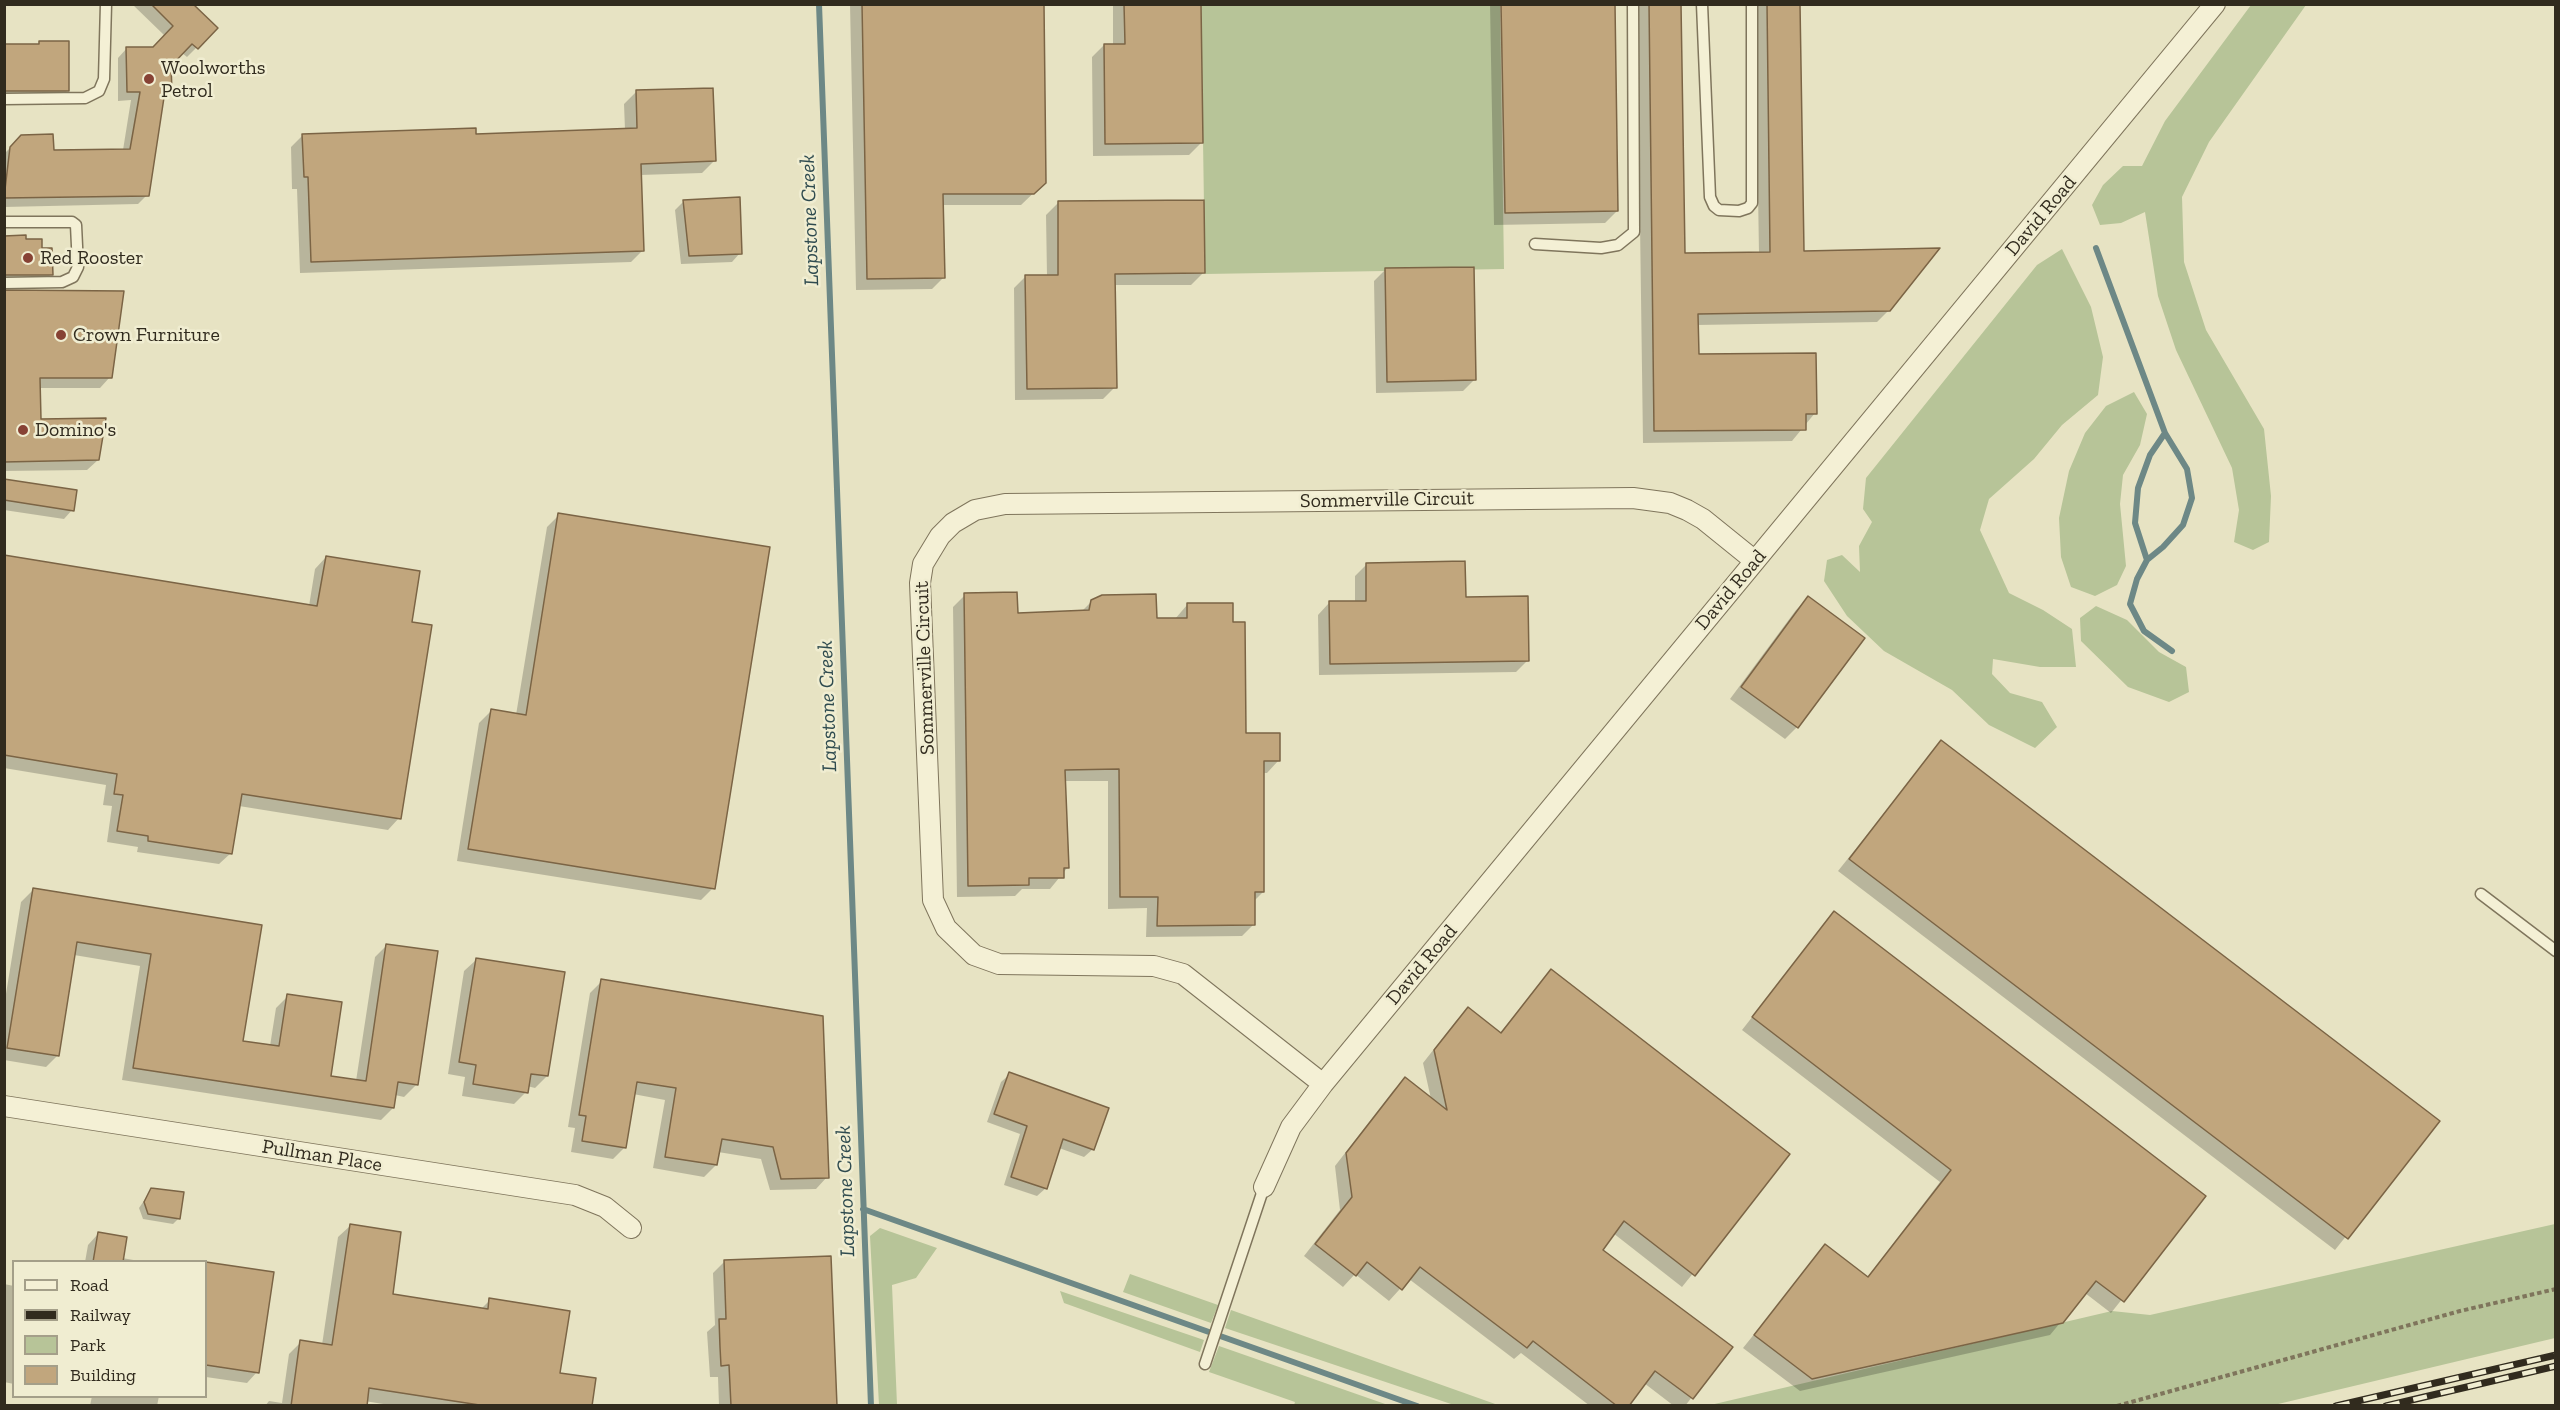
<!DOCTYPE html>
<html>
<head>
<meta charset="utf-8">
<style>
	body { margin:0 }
	#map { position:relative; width:2560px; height:1410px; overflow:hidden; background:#e7e3c3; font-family:"Zilla Slab",serif }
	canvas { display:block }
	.frame { position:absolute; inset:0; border:6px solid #312b1e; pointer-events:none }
	.legend { position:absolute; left:12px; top:1260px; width:195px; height:138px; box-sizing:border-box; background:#f0edd1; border:2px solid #a49f89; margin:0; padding:8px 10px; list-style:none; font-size:18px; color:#312b1e }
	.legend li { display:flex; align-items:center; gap:12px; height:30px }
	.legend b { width:30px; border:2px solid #a49f89 }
</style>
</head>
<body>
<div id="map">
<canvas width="2560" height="1410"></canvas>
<div class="frame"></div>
<ul class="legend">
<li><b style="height:8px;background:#f4f0d5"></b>Road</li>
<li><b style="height:8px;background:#312b1e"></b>Railway</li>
<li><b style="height:16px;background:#b7c498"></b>Park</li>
<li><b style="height:16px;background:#c1a67d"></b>Building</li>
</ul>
</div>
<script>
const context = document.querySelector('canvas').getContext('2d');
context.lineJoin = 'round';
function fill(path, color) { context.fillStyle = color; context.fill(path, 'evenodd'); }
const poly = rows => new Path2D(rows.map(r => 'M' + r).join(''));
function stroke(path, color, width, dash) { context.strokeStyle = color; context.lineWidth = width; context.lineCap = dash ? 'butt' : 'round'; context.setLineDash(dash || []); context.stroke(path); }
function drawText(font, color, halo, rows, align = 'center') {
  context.font = font + ' "Zilla Slab",serif'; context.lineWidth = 5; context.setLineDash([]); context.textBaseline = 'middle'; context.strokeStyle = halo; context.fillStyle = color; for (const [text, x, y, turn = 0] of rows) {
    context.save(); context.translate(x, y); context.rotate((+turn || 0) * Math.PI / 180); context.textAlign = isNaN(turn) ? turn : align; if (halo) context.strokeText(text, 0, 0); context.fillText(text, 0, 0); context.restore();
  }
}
fill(poly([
	[1201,5,1500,5,1504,269,1205,274],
	[2251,5,2306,5,2209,142,2182,197,2184,262,2206,330,2264,429,2271,496,2269,542,2253,550,2234,542,2239,510,2232,468,2176,350,2158,296,2145,212,2121,223,2100,225,2092,205,2103,185,2123,166,2142,166,2165,121],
	[2062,249,2091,307,2103,357,2098,395,2062,425,2034,459,1989,499,1980,530,2009,593,2043,610,2072,629,2076,667,2040,667,1993,659,1992,674,2010,693,2042,702,2057,727,2035,748,1989,725,1952,690,1884,651,1847,616,1824,581,1827,560,1842,555,1860,572,1859,546,1872,522,1863,509,1866,478,2037,265],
	[2134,392,2147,414,2140,445,2123,475,2120,504,2126,566,2117,585,2095,596,2071,587,2061,557,2059,518,2069,471,2085,433,2106,406],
	[2096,606,2127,620,2159,652,2186,667,2189,692,2169,702,2128,687,2081,641,2080,618],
	[2555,1224,2555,1338,2274,1405,1706,1406,2112,1311,2150,1315],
	[880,1228,937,1248,916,1278,892,1285,897,1405,879,1405,870,1236],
	[1130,1274,1218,1305,1211,1323,1123,1292],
	[1060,1291,1204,1340,1200,1352,1064,1303],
	[1231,1310,1498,1405,1454,1405,1225,1328],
	[1219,1346,1388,1405,1294,1405,1295,1402,1209,1372]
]), '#b7c498');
fill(poly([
	[132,4,191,4,216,28,187,57,182,53,170,66,170,90,162,98,147,195,138,204,4,207,4,154,12,146,52,152,123,150,131,100,118,101,118,58,127,48,154,48,165,36],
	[850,4,1043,4,1045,182,1021,205,942,205,944,277,932,289,856,290],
	[1113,4,1200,4,1201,143,1189,155,1093,156,1092,57,1104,45,1113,45],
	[1490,4,1614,4,1617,211,1605,223,1494,225],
	[1637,4,1680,4,1684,255,1759,254,1755,4,1799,4,1802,253,1889,310,1877,322,1697,325,1697,355,1815,413,1792,441,1643,443],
	[67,43,68,90,59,99,4,99,4,45],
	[636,92,714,161,702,173,640,175,643,250,631,262,300,273,297,189,292,189,291,147,303,135,475,135,625,130,624,104],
	[684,201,740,253,732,262,681,264,675,210],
	[1058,203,1203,273,1191,285,1114,285,1115,387,1103,399,1015,400,1014,288,1026,276,1047,276,1046,215],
	[4,237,25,241,40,250,51,274,41,285,4,286],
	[1386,269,1475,379,1463,391,1376,393,1374,281],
	[4,291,110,377,100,388,39,388,40,420,98,460,87,470,4,471],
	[4,480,72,510,64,519,4,510],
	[559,515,713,888,701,900,457,861,479,723,491,711,516,715,547,527],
	[4,557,309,606,315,569,326,557,410,623,399,818,388,830,239,806,231,853,219,864,137,852,138,847,107,842,112,806,103,805,106,785,4,768],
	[1367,564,1464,599,1528,660,1516,672,1319,675,1318,615,1329,603,1355,602,1355,576],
	[965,595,1016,614,1082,611,1092,601,1155,620,1175,619,1187,605,1244,735,1278,761,1267,773,1262,773,1263,892,1254,901,1254,924,1242,936,1146,937,1147,908,1108,909,1108,781,1064,781,1068,867,1050,889,1022,889,1015,896,957,897,953,607],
	[1808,598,1863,638,1797,727,1785,739,1730,699,1796,610],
	[1941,742,2438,1121,2335,1250,1838,871],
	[33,890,260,926,242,1042,270,1046,276,1008,288,996,329,1077,356,1081,375,957,387,945,416,1085,404,1097,395,1095,393,1108,381,1120,122,1080,140,966,74,955,58,1055,46,1067,4,1060,4,1006,21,902],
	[1834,913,2204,1196,2111,1313,2085,1293,2050,1335,1800,1391,1743,1348,1825,1246,1867,1278,1940,1182,1742,1030],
	[476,960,547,1076,535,1088,527,1086,526,1092,514,1104,462,1096,465,1077,448,1074,464,971],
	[1551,971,1788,1155,1682,1287,1613,1233,1601,1250,1730,1348,1685,1406,1674,1406,1644,1383,1627,1406,1590,1406,1521,1353,1514,1359,1409,1279,1389,1301,1355,1274,1343,1287,1304,1256,1340,1210,1335,1166,1393,1091,1405,1079,1431,1099,1423,1063,1456,1021,1468,1009,1499,1034],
	[602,981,827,1177,816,1189,770,1190,761,1159,718,1152,716,1165,704,1177,653,1168,665,1100,633,1094,625,1147,613,1159,571,1152,575,1128,568,1127,590,993],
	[1010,1074,1093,1149,1084,1157,1059,1148,1046,1188,1037,1196,1004,1185,1020,1134,987,1122,1001,1082],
	[152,1189,179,1218,173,1224,143,1219,139,1208],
	[350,1226,391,1295,481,1309,490,1300,590,1406,396,1406,339,1397,337,1406,265,1406,269,1401,282,1403,289,1354,301,1342,322,1345,338,1237],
	[98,1234,122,1258,145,1262,85,1262,88,1245],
	[725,1261,835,1406,719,1406,718,1377,710,1377,707,1332,715,1325,713,1273],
	[206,1263,272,1273,257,1372,247,1383,206,1377],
	[4,1284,14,1286,14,1384,4,1382],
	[92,1396,159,1396,157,1406,90,1406]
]), '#0003');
stroke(poly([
	[819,4,871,1406],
	[2096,248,2165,433,2187,469,2192,498,2183,525,2163,547,2147,560,2137,579,2130,604,2144,631,2172,651],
	[2147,560,2135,523,2138,488,2150,455,2165,433],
	[863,1209,1417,1406]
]), '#6d8886', 6);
const building = poly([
	[151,4,193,4,218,28,198,49,192,44,171,66,172,91,165,91,149,196,4,198,10,147,21,135,53,134,54,150,130,149,140,92,127,92,126,47,153,47,173,26,151,4],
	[862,4,1044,4,1046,183,1034,194,943,194,945,278,867,279,862,4],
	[1124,4,1201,4,1203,143,1105,144,1104,44,1125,44,1124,4],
	[1501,4,1615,4,1618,211,1505,213,1501,4],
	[1649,4,1681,4,1685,253,1770,252,1767,4,1800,4,1804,251,1940,248,1890,311,1698,314,1699,354,1816,353,1817,414,1806,414,1806,430,1654,431,1649,4],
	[39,41,69,41,69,91,4,91,4,44,39,44,39,41],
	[713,88,716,161,641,164,644,251,311,262,308,177,304,177,302,134,476,128,476,134,637,128,636,90,713,88],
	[740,197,742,254,689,256,683,200,740,197],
	[1204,200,1205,273,1115,274,1117,388,1027,389,1025,275,1058,275,1058,201,1204,200],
	[26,235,26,239,42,239,42,248,52,248,53,275,4,275,4,236,26,235],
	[1474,267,1476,380,1387,382,1385,268,1474,267],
	[4,290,124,291,112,378,40,378,41,419,106,418,99,460,4,462,4,290],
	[4,479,77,490,74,511,4,500,4,479],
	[558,513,770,547,715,889,468,849,491,709,526,715,558,513],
	[4,555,317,606,326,556,420,571,412,622,432,625,401,819,242,794,232,854,148,841,148,836,117,831,123,795,114,794,117,774,4,755,4,555],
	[1465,561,1466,597,1528,596,1529,661,1330,664,1329,601,1366,601,1366,563,1465,561],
	[1017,592,1018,613,1089,610,1091,600,1102,595,1156,594,1157,618,1187,618,1187,603,1233,603,1233,622,1245,622,1246,733,1280,733,1280,761,1264,761,1264,892,1255,892,1255,925,1157,926,1158,897,1120,897,1119,769,1065,770,1069,868,1064,868,1064,878,1029,878,1029,885,968,886,964,593,1017,592],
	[1808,596,1865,638,1798,728,1741,687,1808,596],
	[1941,740,2440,1121,2348,1239,1849,859,1941,740],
	[33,888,262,925,243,1041,279,1046,287,994,342,1002,331,1076,366,1081,386,944,438,951,418,1085,398,1082,394,1108,133,1068,151,954,77,942,59,1056,7,1048,33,888],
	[1834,911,2206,1196,2124,1302,2096,1281,2063,1323,1812,1379,1754,1335,1825,1244,1868,1277,1951,1170,1752,1017,1834,911],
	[476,958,565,972,548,1076,531,1074,528,1093,473,1084,476,1065,459,1062,476,958],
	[1551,969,1790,1154,1695,1276,1624,1221,1603,1250,1733,1347,1693,1399,1655,1371,1629,1406,1617,1406,1533,1341,1527,1348,1420,1267,1402,1290,1367,1262,1356,1276,1315,1244,1352,1197,1346,1153,1405,1077,1447,1110,1434,1050,1468,1007,1501,1033,1551,969],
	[601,979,823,1016,829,1178,781,1179,773,1147,722,1139,717,1165,665,1157,676,1088,637,1082,626,1148,582,1141,586,1116,579,1115,601,979],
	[1009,1072,1109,1108,1094,1150,1063,1139,1047,1189,1011,1177,1027,1126,994,1114,1009,1072],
	[151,1188,184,1192,180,1219,148,1214,144,1202,151,1188],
	[350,1224,401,1232,393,1294,488,1309,489,1298,570,1311,560,1373,596,1378,592,1406,486,1406,369,1388,367,1406,291,1406,300,1340,332,1345,350,1224],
	[98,1232,127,1237,123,1262,93,1262,98,1232],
	[831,1256,837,1406,731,1406,729,1365,721,1366,720,1347,719,1319,726,1319,724,1260,831,1256],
	[206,1262,274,1272,259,1373,206,1365,206,1262]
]);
fill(building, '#c1a67d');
stroke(building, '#7b6445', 1.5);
const service = poly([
	[1702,4,1710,197,1714,206,1719,210,1739,211,1748,208,1752,203,1752,4],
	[4,99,85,98,99,91,104,79,106,4],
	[4,222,72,222,76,225,78,267,73,277,62,282,4,283],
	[1535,244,1601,248,1618,245,1634,232,1633,4],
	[2481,894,2556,951],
	[1205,1364,1264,1187]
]);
const minor = poly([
	[1323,1084,1183,974,1154,966,999,964,974,955,946,928,933,900,920,583,923,564,940,536,953,523,975,510,1005,504,1633,498,1670,503,1687,510,1703,519,1755,561],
	[4,1106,575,1195,605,1207,631,1228],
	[1264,1187,1291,1127,1323,1084,2215,4]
]);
stroke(service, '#7f755c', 13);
stroke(minor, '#7f755c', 22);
stroke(poly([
	[2117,1406,2460,1311,2556,1289]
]), '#7f755c', 4, [4.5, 3]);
stroke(service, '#f4f0d5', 10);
stroke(minor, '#f4f0d5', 20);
const rail = poly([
	[2336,1406,2556,1355],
	[2386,1406,2556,1366]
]);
stroke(rail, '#312b1e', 7);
stroke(rail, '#f0edd1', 4.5, [14]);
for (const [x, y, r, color] of [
	[149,79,6,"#874234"],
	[28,258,6,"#874234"],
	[61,335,6,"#874234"],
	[23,430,6,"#874234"]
]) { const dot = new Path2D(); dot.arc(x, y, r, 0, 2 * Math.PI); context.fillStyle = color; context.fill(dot); stroke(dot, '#f0edd1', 2); }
drawText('20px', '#312b1e', '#f0edd1', [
	["Woolworths",161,68],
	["Petrol",161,91],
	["Red Rooster",40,258],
	["Crown Furniture",73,335],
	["Domino's",35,430]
], 'left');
drawText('20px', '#312b1e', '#f0edd1', [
	["David Road",2041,216,-50],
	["Sommerville Circuit",1387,500,-1],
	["David Road",1731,590,-50],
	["Sommerville Circuit",925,668,-92],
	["David Road",1422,965,-50],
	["Pullman Place",322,1156,9]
]);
drawText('italic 21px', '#2f4b4f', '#f0edd1', [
	["Lapstone Creek",810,220,-92],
	["Lapstone Creek",828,706,-92],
	["Lapstone Creek",846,1191,-92]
]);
</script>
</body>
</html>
